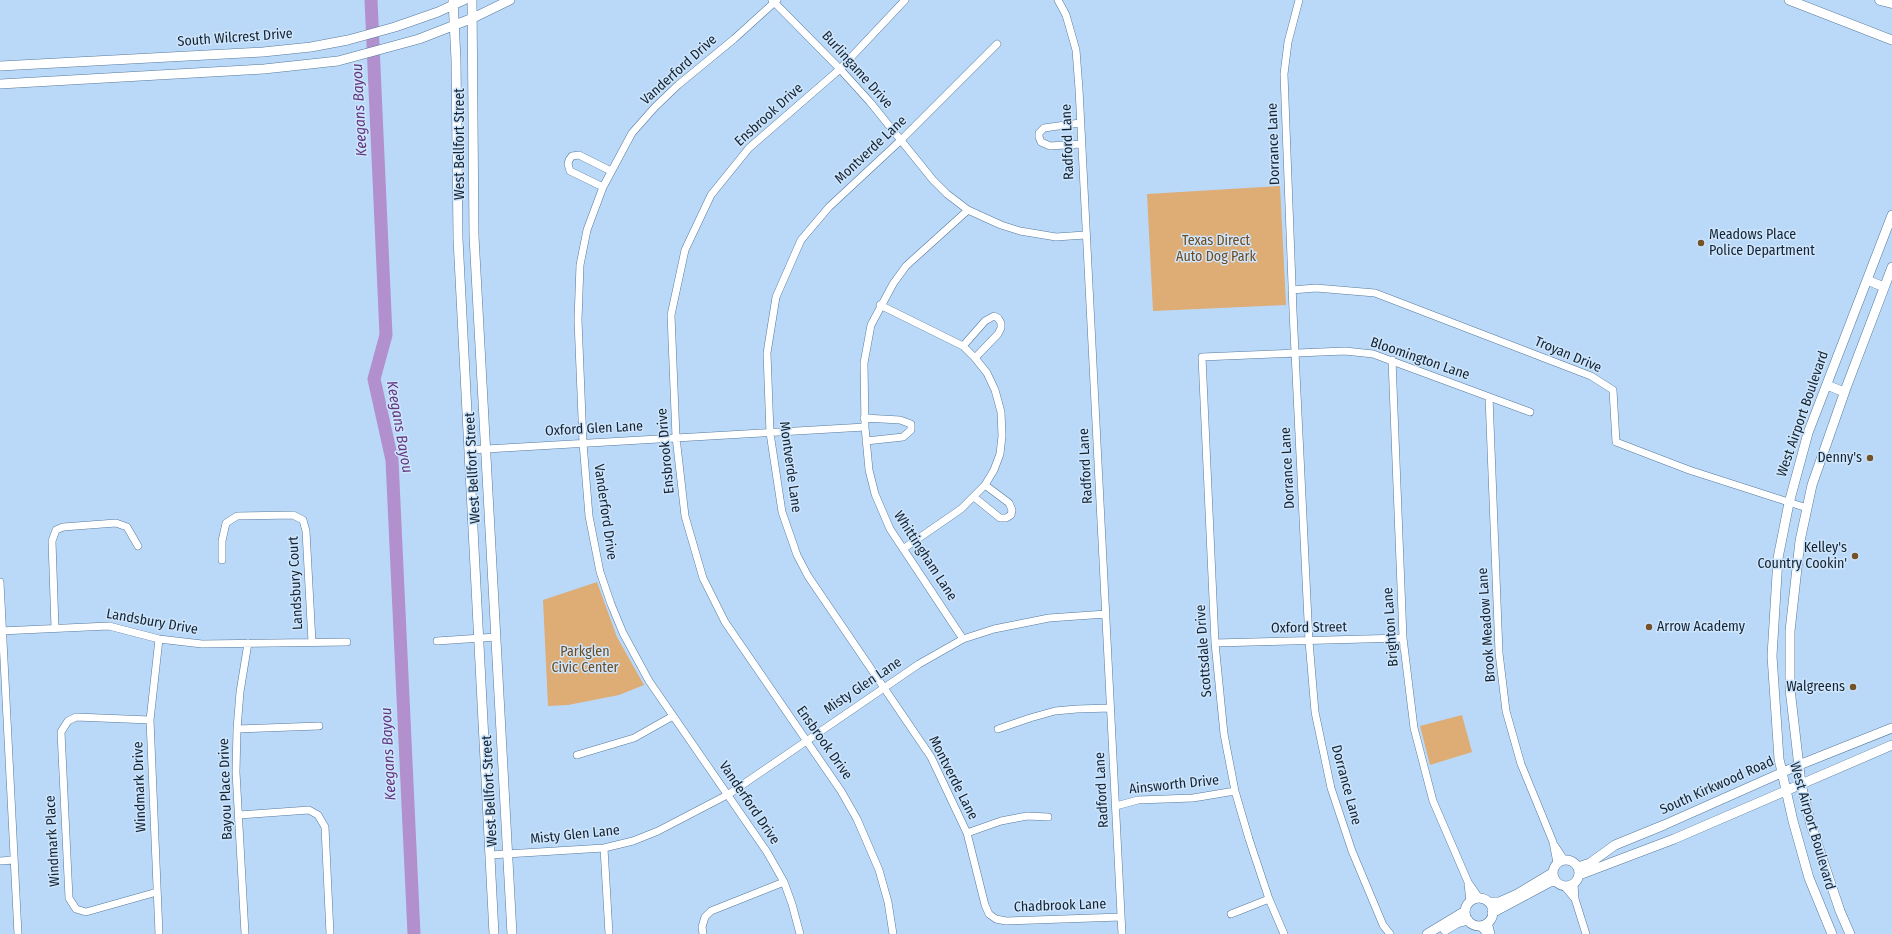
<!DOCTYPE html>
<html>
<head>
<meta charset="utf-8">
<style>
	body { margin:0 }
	canvas { display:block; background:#bad9f8 }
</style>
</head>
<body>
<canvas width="1892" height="934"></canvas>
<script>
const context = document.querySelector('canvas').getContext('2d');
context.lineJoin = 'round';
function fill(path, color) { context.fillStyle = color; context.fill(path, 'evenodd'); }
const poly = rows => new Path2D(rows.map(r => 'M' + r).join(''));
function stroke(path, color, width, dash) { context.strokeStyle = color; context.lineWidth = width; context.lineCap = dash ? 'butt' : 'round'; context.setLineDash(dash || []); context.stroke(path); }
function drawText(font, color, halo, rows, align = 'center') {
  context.font = font + ' "Fira Sans Condensed",sans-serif'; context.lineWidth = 3; context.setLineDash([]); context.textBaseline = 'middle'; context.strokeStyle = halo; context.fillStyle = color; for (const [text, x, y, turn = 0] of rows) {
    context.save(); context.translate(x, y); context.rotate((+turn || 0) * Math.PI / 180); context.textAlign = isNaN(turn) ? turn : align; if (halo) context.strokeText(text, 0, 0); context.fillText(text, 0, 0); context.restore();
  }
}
fill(poly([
	[1280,186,1286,305,1153,311,1147,194],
	[597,582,617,637,644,685,619,695,568,705,548,706,543,600],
	[1462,715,1472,752,1430,765,1420,726]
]), '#deac75');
stroke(poly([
	[371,0,386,335,374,379,392,460,414,934]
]), '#b290ce', 13);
const minor = poly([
	[772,0,840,69,870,102,933,180,947,194,968,210,1001,225,1020,231,1056,237,1085,235],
	[777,0,734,39,678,85,655,107,632,133,603,187,587,230,580,265,578,320,583,443,589,516,600,572,611,604,623,633,649,681,767,852,784,882,792,904,800,934],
	[1058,0,1066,15,1076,50,1079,89,1122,934],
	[1299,0,1288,42,1284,74,1293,311,1309,641,1315,712,1331,788,1352,851,1383,925,1390,934],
	[997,44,901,140,829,207,801,240,776,297,767,353,770,433,782,512,797,555,808,576,931,757,967,833,985,905,989,914,996,919,1006,921,1121,917],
	[1080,123,1044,128,1039,133,1039,137,1041,142,1050,146,1081,144],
	[603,187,570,171,568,164,569,160,572,156,579,155,611,171],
	[1292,290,1316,288,1375,293,1591,376,1613,390,1616,442,1689,470,1807,508],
	[880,305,963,346,975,358,987,373,995,390,1001,412,1002,436,1000,454,994,470,985,485,961,509,903,549],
	[963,346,985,321,994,316,998,318,1001,323,1001,328,998,334,975,358],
	[1392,360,1403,638,1414,728,1433,801,1468,882,1479,898],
	[1489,397,1499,653,1506,711,1521,764,1553,842,1557,863],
	[864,418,900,420,911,424,911,430,903,437,866,441],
	[469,450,865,427],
	[974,497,1000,518,1006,518,1011,515,1012,510,1009,503,985,485],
	[222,560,222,541,226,523,237,516,293,515,303,520,306,531,312,642],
	[0,582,18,934],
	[55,628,52,541,56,530,63,527,116,523,127,527,138,546],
	[0,631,109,626,159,639,202,644,347,642],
	[159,639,150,720,159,934],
	[963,639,890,529,875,494,869,470,865,427,864,363,871,325,893,284,906,266,968,210],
	[437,641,496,637],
	[1215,643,1403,638],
	[150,720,76,717,68,721,61,732,69,898,76,909,86,912,157,892],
	[237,729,319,726],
	[998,729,1030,718,1055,711,1077,709,1110,708],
	[577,755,634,738,673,716],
	[1116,806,1138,800,1193,798,1235,791],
	[239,815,309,810,318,815,325,827,330,934],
	[967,833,1001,821,1027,816,1048,817],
	[1555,846,1564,860],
	[604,848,609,934],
	[490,855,604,848,633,841,658,831,729,794,919,664,963,639,994,629,1049,618,1106,614],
	[0,861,14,860],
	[1468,884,1470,901],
	[1574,884,1575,899,1586,934],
	[1565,887,1575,899],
	[1231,914,1269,899],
	[1488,922,1491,934],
	[1480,926,1487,934],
	[245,934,236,772,237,729,240,692,248,643],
	[703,934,702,927,705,917,711,911,784,882],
	[893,934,888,902,879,870,857,819,841,791,725,622,703,578,685,516,676,437,671,315,685,250,711,195,749,148,840,69,905,0],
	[1284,934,1269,899,1249,839,1235,791,1224,734,1215,643,1202,357,1345,351,1373,354,1530,412]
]);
const major = poly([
	[453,0,456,60,458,239,494,934],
	[472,0,474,236,512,934],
	[1789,0,1892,40],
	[0,66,263,52,311,47,348,40,395,27,438,12,464,0],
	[0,84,264,69,338,61,419,39,473,18,510,0],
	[1867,280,1884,287],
	[1827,385,1844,392],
	'1553 873a13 13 0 1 1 26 0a13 13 0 1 1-26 0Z',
	[1578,867,1590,863,1615,845,1664,825,1799,765,1892,728],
	[1579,875,1674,839,1892,745],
	'1465 912a14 14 0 1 1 28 0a14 14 0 1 1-28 0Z',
	[1489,902,1499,902,1517,894,1552,873],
	[1492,913,1550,882,1555,881],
	[1445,930,1457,923,1468,920],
	[1427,934,1465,911],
	[1832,934,1809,878,1793,821,1779,759,1772,656,1778,558,1789,503,1808,433,1892,215],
	[1850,934,1840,911,1811,825,1801,784,1790,689,1790,631,1800,541,1812,485,1846,388,1892,267]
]);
const highway = poly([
	[1880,0,1892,3]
]);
stroke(minor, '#56799d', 8);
stroke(major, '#56799d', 10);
stroke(highway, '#56799d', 11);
stroke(minor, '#fff', 7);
stroke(major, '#fff', 9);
stroke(highway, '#fff', 10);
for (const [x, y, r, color] of [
	[1701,243,4,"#74522a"],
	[1870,458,4,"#74522a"],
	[1855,556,4,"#74522a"],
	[1649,627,4,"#74522a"],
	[1853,687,4,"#74522a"]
]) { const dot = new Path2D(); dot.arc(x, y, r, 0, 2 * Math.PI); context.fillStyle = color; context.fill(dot); stroke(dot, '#cee5fc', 1.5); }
drawText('14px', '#142331', '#cee5fc', [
	["South Wilcrest Drive",235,38,-4],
	["Vanderford Drive",679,70,-42],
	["Burlingame Drive",857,70,48],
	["Ensbrook Drive",769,115,-42],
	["Radford Lane",1068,142,-92],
	["West Bellfort Street",460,144,-90],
	["Dorrance Lane",1274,144,-92],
	["Montverde Lane",871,150,-43],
	["Troyan Drive",1568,355,23],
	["Bloomington Lane",1420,359,19],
	["West Airport Boulevard",1803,414,-71],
	["Oxford Glen Lane",594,429,-3],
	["Ensbrook Drive",666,451,-95],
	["Radford Lane",1086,466,-93],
	["Montverde Lane",790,467,82],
	["West Bellfort Street",473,468,-93],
	["Dorrance Lane",1288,468,-93],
	["Vanderford Drive",605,512,82],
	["Whittingham Lane",925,556,57],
	["Landsbury Court",296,583,-93],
	["Landsbury Drive",152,622,10],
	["Brook Meadow Lane",1487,625,-94],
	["Brighton Lane",1391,627,-94],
	["Oxford Street",1309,628,-1],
	["Scottsdale Drive",1204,651,-94],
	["Misty Glen Lane",863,686,-34],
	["Ensbrook Drive",824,743,55],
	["Montverde Lane",953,778,63],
	["Ainsworth Drive",1174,785,-6],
	["Dorrance Lane",1346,785,75],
	["South Kirkwood Road",1717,786,-24],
	["Windmark Drive",140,787,-92],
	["Bayou Place Drive",226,789,-92],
	["Radford Lane",1102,790,-93],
	["West Bellfort Street",490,791,-93],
	["Vanderford Drive",749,803,56],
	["West Airport Boulevard",1812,826,74],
	["Misty Glen Lane",575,835,-6],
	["Windmark Place",53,841,-93],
	["Chadbrook Lane",1060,906,-2]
]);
drawText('14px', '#142331', '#cee5fc', [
	["Meadows Place",1709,235,"left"],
	["Police Department",1709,251,"left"],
	["Denny's",1862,458],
	["Kelley's",1847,548],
	["Country Cookin'",1847,564],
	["Arrow Academy",1657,627,"left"],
	["Walgreens",1845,687]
], 'right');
drawText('14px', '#6e4b20', '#cee5fc', [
	["Texas Direct",1216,241],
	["Auto Dog Park",1216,257],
	["Parkglen",585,652],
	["Civic Center",585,668]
]);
drawText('italic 15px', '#623681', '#cee5fc', [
	["Keegans Bayou",360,110,-93],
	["Keegans Bayou",399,427,80],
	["Keegans Bayou",389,754,-93]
]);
</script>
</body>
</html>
